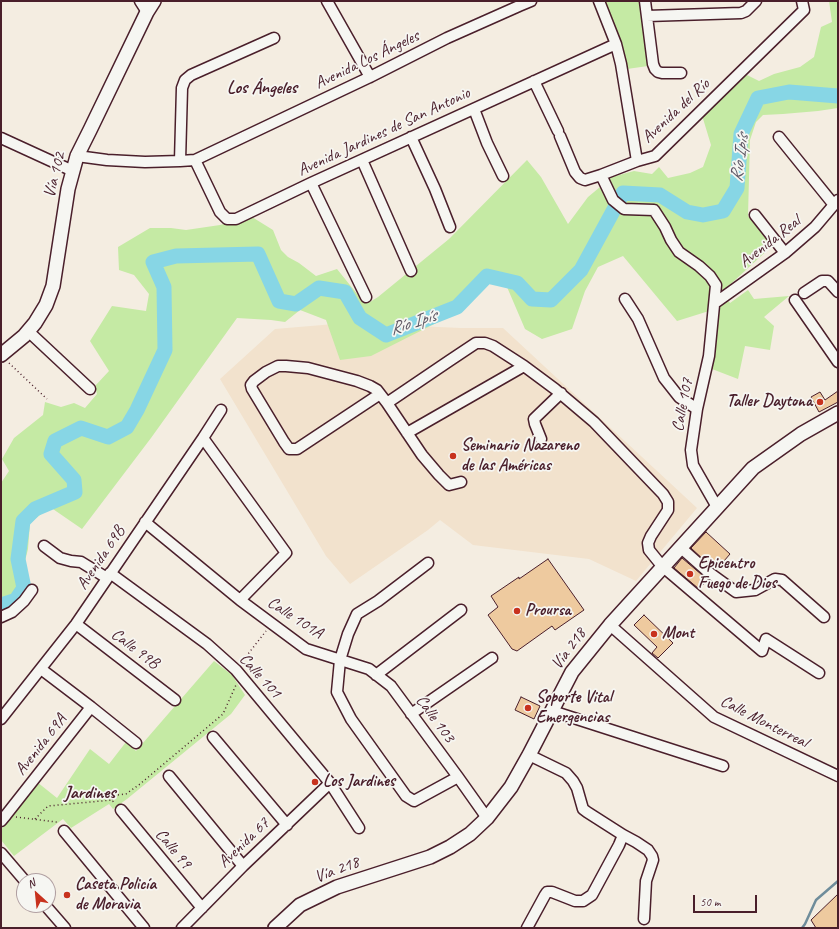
<!DOCTYPE html>
<html>
<head>
<meta charset="utf-8">
<style>
	body { margin:0 }
	#map { position:relative; width:839px; height:929px; overflow:hidden; background:#f4ede1; font-family:Caveat,sans-serif }
	canvas { display:block }
	.frame { position:absolute; inset:0; border:2px solid #4a1f2b; pointer-events:none }
	.north { position:absolute; left:16px; top:873px; width:40px; height:40px; box-sizing:border-box; background:#f6f6f2; border:1px solid #b1a0a2; border-radius:50%; rotate:333deg; font-size:11px; font-weight:700; line-height:16px; text-align:center; color:#4a1f2b }
	.north::after { content:''; display:block; margin:auto; width:14px; height:18px; background:#c8321e; clip-path:polygon(50% 0,100% 100%,50% 72%,0 100%) }
	.scale { position:absolute; left:693px; top:895px; width:64px; height:18px; box-sizing:border-box; border:2px solid #4a1f2b; border-top:0; padding-left:5px; font-size:12px; line-height:14px; white-space:nowrap; color:#4a1f2b; -webkit-text-stroke:3px #f6f6f2; paint-order:stroke }
</style>
</head>
<body>
<div id="map">
<canvas width="839" height="929"></canvas>
<div class="frame"></div>
<div class="north">N</div>
<div class="scale">50 m</div>
</div>
<script>
const context = document.querySelector('canvas').getContext('2d');
context.lineJoin = 'round';
function fill(path, color) { context.fillStyle = color; context.fill(path, 'evenodd'); }
const poly = rows => new Path2D(rows.map(r => 'M' + r).join(''));
function stroke(path, color, width, dash) { context.strokeStyle = color; context.lineWidth = width; context.lineCap = dash ? 'butt' : 'round'; context.setLineDash(dash || []); context.stroke(path); }
function drawText(font, color, halo, rows, align = 'center') {
  context.font = font + ' Caveat,sans-serif'; context.lineWidth = 3.5; context.setLineDash([]); context.textBaseline = 'middle'; context.strokeStyle = halo; context.fillStyle = color; for (const [text, x, y, turn = 0] of rows) {
    context.save(); context.translate(x, y); context.rotate((+turn || 0) * Math.PI / 180); context.textAlign = isNaN(turn) ? turn : align; if (halo) context.strokeText(text, 0, 0); context.fillText(text, 0, 0); context.restore();
  }
}
fill(poly([
	[346,323,461,328,503,328,697,508,636,581,589,559,473,545,440,520,428,530,350,584,326,556,220,379,275,329]
]), '#f2e2cd');
fill(poly([
	[603,1,640,1,648,66,627,69,617,33],
	[829,1,838,1,838,108,818,111,783,114,763,115,756,122,750,140,748,216,772,246,722,292,730,303,748,290,754,299,789,296,764,317,774,326,770,350,745,346,738,379,712,369,717,310,709,311,677,321,623,256,598,267,585,291,572,329,542,339,525,329,507,287,490,280,454,314,371,356,340,360,326,320,300,310,285,322,271,320,237,318,151,438,82,529,50,507,30,523,28,549,19,585,14,596,1,601,1,483,9,471,2,459,14,438,43,415,45,402,61,407,74,403,85,408,97,394,95,386,109,371,90,341,112,306,146,311,149,294,134,275,119,270,118,247,150,228,171,228,186,230,220,225,252,217,273,230,281,250,288,257,299,263,316,276,337,269,358,295,370,302,378,297,449,239,527,160,541,177,568,224,588,197,612,177,634,171,652,174,659,167,668,178,690,173,703,167,711,145,701,112,743,73,759,81,774,74,800,67,814,57,821,27,832,22],
	[214,661,232,675,245,695,231,714,127,799,113,809,109,804,71,828,63,819,14,856,1,840,1,830,37,782,57,798,90,749,109,764,126,742,136,751]
]), '#c5eaa4');
stroke(poly([
	[802,928,805,924,816,900,838,881]
]), '#6f8d9b', 2.5);
stroke(poly([
	[1,605,16,600,24,588,18,559,23,521,35,509,75,492,74,480,51,454,55,441,81,428,108,437,127,427,137,410,165,350,164,287,153,262,176,256,258,254,279,301,296,304,319,288,345,292,360,318,386,335,457,307,487,276,517,283,532,299,551,300,581,270,623,193,660,195,687,212,703,215,723,211,737,188,741,134,758,98,789,92,838,96]
]), '#87d6e5', 15);
const building = poly([
	[838,391,838,402,819,412,811,397,820,392,825,400,838,391],
	[706,532,730,554,718,568,709,560,707,563,691,548,706,532],
	[682,558,708,580,699,589,674,568,682,558],
	[548,559,584,610,555,630,552,626,517,651,512,649,488,615,498,607,491,596,519,577,519,579,548,559],
	[644,615,673,643,658,658,652,653,657,647,634,625,644,615],
	[521,697,540,706,534,719,515,710,521,697],
	[838,894,838,928,816,928,811,920,838,894]
]);
fill(building, '#eeca9f');
stroke(building, '#4a1f2b', 1);
const minor = poly([
	[140,1,147,12],
	[327,1,370,77],
	[599,1,616,44,621,64,637,161],
	[645,1,653,64,655,69,658,72,662,73,681,73],
	[647,16,741,13,746,11,756,1],
	[534,81,558,131],
	[474,109,487,143,503,176],
	[560,136,575,172,580,178,585,180,601,175,637,161,655,156,804,10,802,1],
	[411,137,435,189,450,227],
	[779,137,834,205],
	[1,138,73,171],
	[77,156,107,160,145,162,180,161,195,160,370,77,447,38,519,6,531,1],
	[195,160,220,212,227,219,236,219,311,183,616,44],
	[362,160,411,271],
	[180,161,182,88,185,80,191,75,274,38],
	[601,175,613,200,624,209,654,210,665,227,671,240,679,252,699,266,710,276,716,285,709,356,697,409,691,450,693,465,717,507],
	[311,183,366,297],
	[755,215,785,253],
	[804,293,822,281,828,281,838,292],
	[625,299,638,319,664,378,679,397,697,409],
	[795,300,838,362],
	[715,303,785,253,815,227,838,200],
	[28,331,90,389],
	[380,394,297,449,289,449,284,442,252,389,251,385,254,381,266,372,278,366,286,366,308,368,357,381,370,386,377,390,387,403,422,455,439,475,449,485,461,482],
	[387,403,449,361,476,343,485,343,493,346,524,366,555,389,594,422,663,494,668,502,668,510,651,536,648,543,649,550,662,566,762,651,766,639,819,673],
	[407,433,524,366],
	[203,438,286,553,240,600],
	[541,439,535,424,534,419,561,393],
	[145,522,240,600,306,649,369,669,391,686,458,777,487,818],
	[44,546,60,558,71,561,81,562,107,578],
	[680,547,707,571,736,592,755,590,775,579,782,580,824,617],
	[428,563,378,601,357,614,348,634,340,660,337,692,351,719,406,796,414,801,458,777],
	[110,573,207,644,236,670,330,783,359,828],
	[1,617,12,612,24,601,32,590],
	[76,624,175,700],
	[610,625,714,717,838,776],
	[41,669,91,707,136,743],
	[376,675,461,610],
	[552,711,723,766],
	[411,714,492,658],
	[1,719,76,624,203,438,221,410],
	[213,737,287,825],
	[529,755,566,773,573,781,577,788,583,809,587,812,623,835,636,842,648,850,652,856,653,860,646,881,644,919],
	[169,776,243,866],
	[121,810,202,908],
	[1,821,6,815,91,707],
	[64,831,144,928],
	[1,853,25,881],
	[45,905,65,928],
	[182,928,243,866,330,783],
	[527,928,545,895,547,892,552,892,575,901,583,901,592,895,619,845,623,835]
]);
const major = poly([
	[1,355,24,336,35,323,46,305,53,286,68,189,77,156,90,130,147,12,154,1],
	[275,928,300,905,337,887,430,857,450,847,470,834,487,818,511,787,529,755,572,672,610,625,753,468,801,434,838,413]
]);
stroke(minor, '#4a1f2b', 13);
stroke(major, '#4a1f2b', 16);
stroke(poly([
	[9,363,47,399],
	[241,663,266,631],
	[112,800,117,795,126,794,140,784,223,714,236,685],
	[16,817,56,822,59,824],
	[35,819,48,806,112,800,114,803]
]), '#4a1f2b', 1.5, [1, 3]);
stroke(minor, '#f6f6f2', 10);
stroke(major, '#f6f6f2', 13);
for (const [x, y, r, color] of [
	[820,402,4,"#c8321e"],
	[453,456,4,"#c8321e"],
	[690,574,4,"#c8321e"],
	[517,611,4,"#c8321e"],
	[654,634,4,"#c8321e"],
	[528,708,4,"#c8321e"],
	[315,782,4,"#c8321e"],
	[67,895,4,"#c8321e"]
]) { const dot = new Path2D(); dot.arc(x, y, r, 0, 2 * Math.PI); context.fillStyle = color; context.fill(dot); stroke(dot, '#f6f6f2', 1.5); }
drawText('17px', '#4a1f2b', '#f6f6f2', [
	["Avenida Los Ángeles",367,60,-26],
	["Avenida del Río",676,111,-43],
	["Avenida Jardines de San Antonio",384,132,-25],
	["Vía 102",55,175,-76],
	["Avenida Real",770,242,-38],
	["Calle 107",683,405,-79],
	["Avenida 69B",101,558,-56],
	["Calle 101A",295,618,33],
	["Calle 99B",135,649,37],
	["Vía 218",569,649,-54],
	["Calle 101",260,676,48],
	["Calle 103",435,719,54],
	["Calle Monterreal",764,722,27],
	["Avenida 69A",41,745,-52],
	["Avenida 67",244,843,-44],
	["Calle 99",173,849,50],
	["Vía 218",337,870,-21]
]);
drawText('bold 17px', '#4a1f2b', '#f6f6f2', [
	["Taller Daytona",812,402,"right"],
	["Seminario Nazareno",461,446],
	["de las Américas",461,466],
	["Epicentro",698,564],
	["Fuego de Dios",698,584],
	["Proursa",525,611],
	["Mont",662,634],
	["Soporte Vital",536,698],
	["Emergencias",536,718],
	["Los Jardines",323,782],
	["Caseta Policía",75,885],
	["de Moravia",75,905]
], 'left');
drawText('bold 18px', '#4a1f2b', '#f6f6f2', [
	["Los Ángeles",262,88],
	["Jardines",90,793]
]);
drawText('italic 18px', '#5c5663', '#f6f6f2', [
	["Río Ipís",740,158,-82],
	["Río Ipís",413,323,-18]
]);
</script>
</body>
</html>
